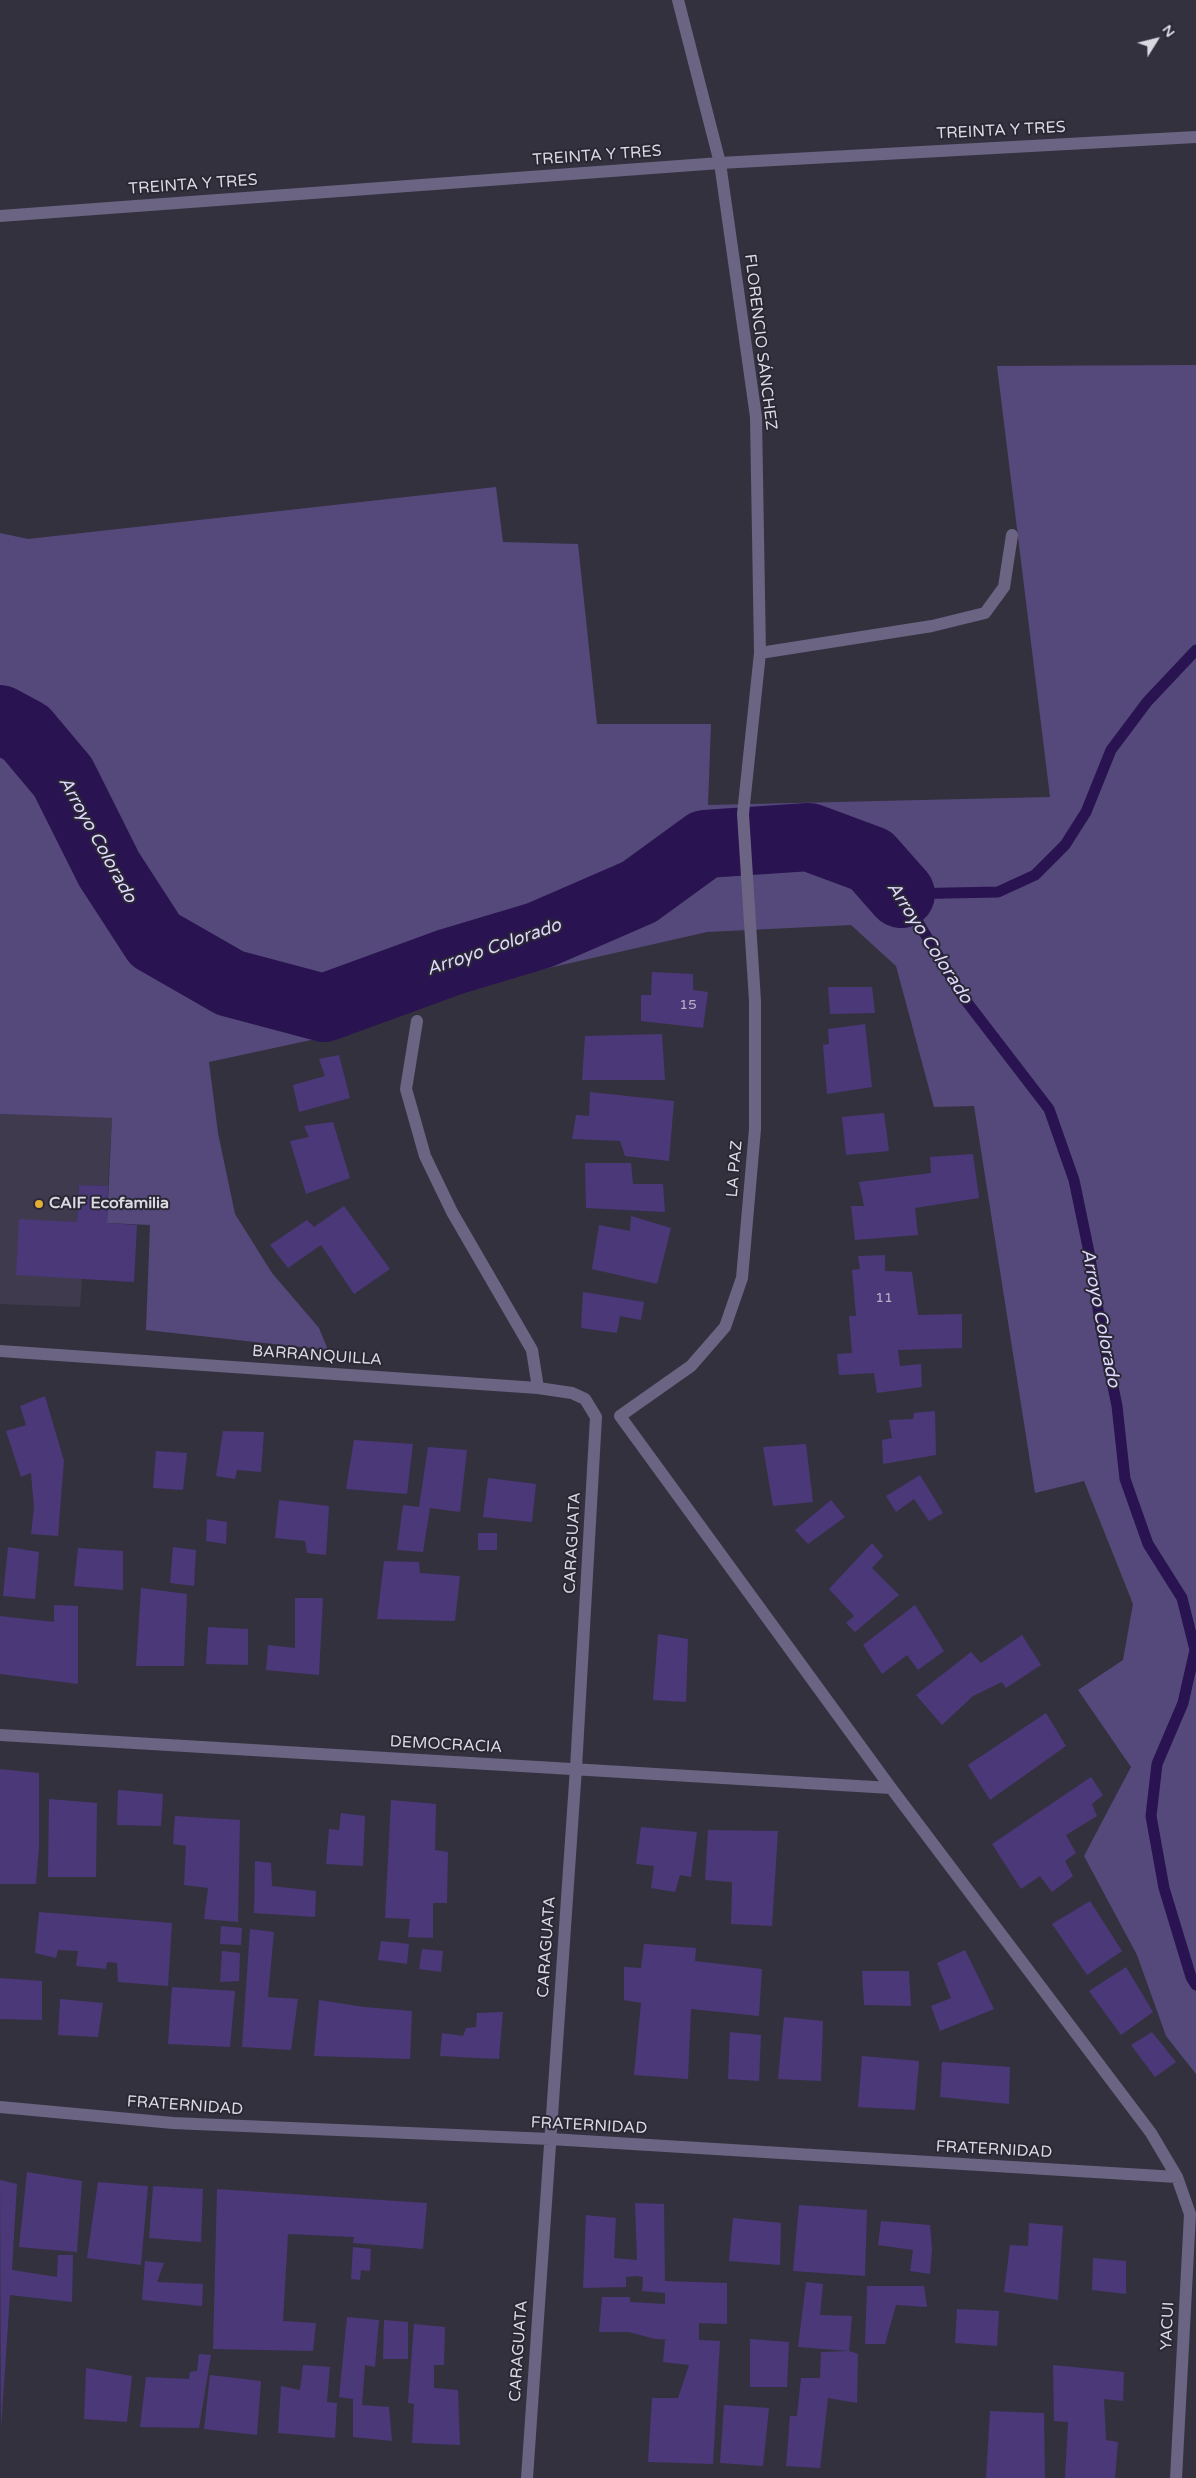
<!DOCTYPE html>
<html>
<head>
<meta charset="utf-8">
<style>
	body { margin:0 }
	#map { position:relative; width:1196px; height:2478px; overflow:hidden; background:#34313f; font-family:"Varela Round",sans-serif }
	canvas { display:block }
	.north { position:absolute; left:1131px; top:15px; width:50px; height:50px; -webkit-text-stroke:4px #2a2834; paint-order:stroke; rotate:54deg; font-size:14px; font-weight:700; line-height:20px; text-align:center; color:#dad8e1 }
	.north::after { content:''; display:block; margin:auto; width:18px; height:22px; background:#dad8e1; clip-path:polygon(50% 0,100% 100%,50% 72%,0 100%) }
</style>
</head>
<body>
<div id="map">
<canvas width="1196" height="2478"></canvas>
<div class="north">N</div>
</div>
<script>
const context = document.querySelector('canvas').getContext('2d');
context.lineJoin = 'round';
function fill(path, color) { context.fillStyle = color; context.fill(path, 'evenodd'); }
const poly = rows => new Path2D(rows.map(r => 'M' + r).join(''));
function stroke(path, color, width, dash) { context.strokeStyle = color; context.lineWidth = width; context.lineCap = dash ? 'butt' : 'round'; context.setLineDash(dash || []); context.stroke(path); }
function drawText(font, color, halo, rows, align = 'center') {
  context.font = font + ' "Varela Round",sans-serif'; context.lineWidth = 4; context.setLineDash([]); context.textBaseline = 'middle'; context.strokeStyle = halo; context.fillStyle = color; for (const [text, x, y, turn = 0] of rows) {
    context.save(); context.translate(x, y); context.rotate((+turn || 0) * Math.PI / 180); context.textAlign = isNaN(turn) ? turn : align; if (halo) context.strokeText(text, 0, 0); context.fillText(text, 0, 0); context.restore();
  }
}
fill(poly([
	[0,1114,112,1118,108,1186,79,1185,74,1278,82,1279,80,1307,0,1304]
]), '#3f3a4e');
fill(poly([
	[1196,365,1196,2074,1166,2036,1137,1955,1084,1856,1131,1767,1078,1690,1123,1660,1133,1604,1084,1481,1035,1493,974,1106,934,1107,896,966,851,925,707,932,443,992,362,1029,209,1062,218,1133,235,1214,272,1273,319,1328,328,1350,146,1330,150,1225,107,1223,112,1118,0,1114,0,533,28,539,496,487,503,542,578,544,597,724,711,724,708,805,1050,797,997,366]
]), '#55497b');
stroke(poly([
	[1196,650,1147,702,1111,750,1086,812,1065,845,1035,875,998,892,901,894,963,997,1049,1109,1074,1180,1089,1252,1101,1328,1117,1406,1125,1479,1148,1544,1182,1598,1195,1650,1183,1703,1157,1764,1151,1816,1164,1888,1191,1977,1196,1985]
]), '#291350', 11);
stroke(poly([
	[0,719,26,733,63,777,109,869,155,940,230,983,324,1008,450,962,540,935,639,892,705,844,809,837,871,860,901,894]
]), '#291350', 68);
fill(poly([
	[652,972,693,974,693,990,708,992,703,1028,641,1021,641,995,651,995],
	[828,987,872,987,875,1013,830,1014],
	[865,1024,872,1087,827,1094,823,1045,829,1044,828,1029],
	[662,1034,665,1080,582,1080,585,1036],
	[339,1055,350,1098,299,1112,293,1085,325,1076,319,1059],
	[590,1092,674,1101,669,1161,625,1156,620,1141,572,1139,576,1115,589,1116],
	[884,1113,889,1151,846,1155,842,1117],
	[333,1122,350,1178,306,1194,290,1141,309,1137,304,1126],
	[973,1154,979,1198,915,1208,918,1235,855,1240,851,1206,864,1206,859,1182,931,1173,930,1157],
	[585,1163,631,1163,633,1184,663,1184,665,1212,586,1208],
	[79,1185,108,1186,107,1223,137,1225,134,1282,16,1275,19,1219,77,1222],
	[344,1206,390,1269,354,1294,321,1245,288,1268,270,1245,307,1220,314,1227],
	[631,1216,671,1228,657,1284,592,1269,599,1225,630,1231],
	[885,1255,885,1271,912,1272,918,1315,962,1314,962,1348,898,1350,900,1366,921,1364,922,1387,877,1393,874,1373,839,1375,837,1354,852,1353,849,1316,856,1316,852,1270,860,1269,858,1256],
	[583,1292,644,1302,641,1320,620,1316,617,1333,581,1328],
	[45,1396,64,1461,58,1536,31,1534,34,1508,31,1473,21,1477,6,1431,26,1425,20,1406],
	[935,1411,936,1455,883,1464,882,1440,892,1438,889,1420,913,1419,914,1413],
	[223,1431,264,1432,261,1472,237,1470,235,1479,216,1476],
	[354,1440,413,1444,407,1494,346,1489],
	[806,1444,813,1502,773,1506,763,1447],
	[428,1447,467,1450,460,1512,430,1508,423,1552,397,1550,403,1505,419,1507],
	[156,1451,187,1453,183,1490,153,1488],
	[920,1475,943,1513,929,1521,914,1499,896,1512,886,1496],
	[488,1478,536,1484,532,1522,483,1517],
	[279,1500,329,1506,326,1555,307,1553,305,1541,275,1538],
	[831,1500,845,1517,808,1544,795,1530],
	[207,1519,227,1522,226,1544,206,1541],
	[478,1533,497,1533,497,1550,478,1550],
	[872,1543,883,1556,872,1568,899,1595,855,1632,846,1623,854,1616,829,1589],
	[8,1547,39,1552,35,1599,3,1596],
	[173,1547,196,1550,194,1586,170,1583],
	[78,1548,123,1551,123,1590,74,1586],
	[384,1561,419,1562,420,1573,460,1576,455,1621,377,1619],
	[141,1588,187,1594,184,1666,136,1666],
	[295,1598,323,1598,319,1675,266,1670,268,1645,295,1648],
	[54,1605,78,1606,78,1684,0,1674,0,1616,54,1622],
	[915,1605,944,1651,918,1670,907,1655,882,1674,863,1645],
	[208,1627,248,1629,248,1665,206,1664],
	[658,1634,688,1639,686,1702,653,1700],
	[1022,1635,1041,1665,1006,1688,1002,1682,973,1696,942,1725,916,1695,971,1652,981,1663],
	[1046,1713,1066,1746,990,1800,968,1765],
	[0,1769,39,1773,39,1846,36,1884,0,1884],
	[1091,1777,1103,1795,1092,1804,1097,1816,1066,1835,1076,1853,1065,1861,1073,1876,1052,1892,1040,1876,1021,1889,992,1844],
	[118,1790,163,1794,161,1826,117,1825],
	[49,1799,97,1803,96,1877,48,1877],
	[391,1800,436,1804,435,1850,448,1852,447,1903,433,1903,433,1938,408,1937,410,1919,385,1918],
	[341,1813,365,1816,363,1866,326,1864,329,1829,339,1830],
	[175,1816,240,1820,238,1922,204,1919,208,1888,184,1885,186,1846,173,1844],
	[641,1827,697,1832,691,1877,680,1875,675,1892,651,1888,654,1866,636,1864],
	[708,1830,778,1831,772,1926,731,1924,732,1882,705,1880],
	[255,1861,271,1863,272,1886,316,1891,315,1917,254,1913],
	[1090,1901,1122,1951,1087,1975,1052,1924],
	[39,1912,172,1923,168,1986,118,1982,117,1963,107,1962,106,1969,76,1966,78,1951,58,1950,56,1958,35,1953],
	[221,1926,242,1928,241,1945,220,1944],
	[250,1929,274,1932,268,1997,298,1999,291,2050,242,2047],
	[381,1941,409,1944,407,1964,378,1960],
	[644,1944,696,1948,695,1961,762,1969,759,2016,691,2009,688,2079,634,2075,641,2003,624,2000,624,1967,641,1968],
	[422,1949,443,1951,441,1972,419,1969],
	[965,1950,994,2009,940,2031,931,2006,951,1998,937,1963],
	[222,1951,240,1953,239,1981,220,1982],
	[1126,1967,1153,2012,1121,2035,1089,1991],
	[862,1971,909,1971,911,2006,864,2005],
	[0,1978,42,1981,42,2020,0,2019],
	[172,1987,235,1991,230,2047,168,2044],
	[60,1999,103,2003,98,2037,58,2035],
	[319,2000,364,2007,412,2011,410,2059,314,2056],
	[503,2012,499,2059,440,2056,442,2033,463,2036,466,2028,476,2027,477,2013],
	[784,2017,823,2021,821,2081,778,2079],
	[730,2032,761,2035,759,2081,728,2079],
	[1152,2032,1176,2062,1155,2077,1131,2045],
	[862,2056,919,2061,915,2110,858,2107],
	[942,2062,1010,2067,1009,2104,940,2097],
	[27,2172,82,2181,77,2252,19,2247],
	[0,2180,17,2184,12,2270,57,2277,58,2255,73,2255,72,2302,10,2295,1,2428],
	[98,2182,148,2186,141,2265,87,2258],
	[153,2186,203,2189,201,2242,149,2238],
	[217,2189,427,2203,423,2249,353,2243,354,2237,288,2234,283,2321,316,2323,313,2351,213,2349],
	[635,2203,664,2204,665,2281,727,2283,727,2324,699,2323,699,2340,720,2341,713,2464,648,2462,652,2398,678,2398,689,2365,663,2362,665,2340,671,2340,655,2339,629,2332,599,2332,602,2297,630,2297,630,2302,665,2304,665,2293,642,2291,643,2277,637,2276,626,2277,626,2287,583,2288,586,2215,616,2218,614,2258,637,2260],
	[799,2205,867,2210,865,2276,793,2271],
	[733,2218,781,2223,780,2265,729,2261],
	[881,2221,930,2225,932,2249,930,2274,910,2271,913,2250,878,2245],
	[1029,2223,1063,2226,1058,2300,1004,2292,1010,2245,1028,2246],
	[353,2247,371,2249,370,2271,361,2270,360,2280,351,2279],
	[1093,2258,1126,2261,1126,2294,1092,2290],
	[145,2261,164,2263,157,2282,203,2284,202,2306,142,2300],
	[806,2282,823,2284,820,2315,852,2316,849,2351,858,2354,857,2403,828,2398,820,2468,786,2466,790,2416,797,2416,801,2378,820,2378,821,2352,849,2351,798,2347],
	[867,2286,924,2286,927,2307,896,2305,885,2344,865,2344],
	[957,2309,999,2311,997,2346,955,2343],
	[347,2317,379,2320,375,2367,365,2365,362,2405,389,2407,392,2441,353,2437,353,2399,339,2397],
	[384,2320,408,2322,408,2359,383,2359],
	[414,2324,445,2327,444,2365,434,2365,434,2388,458,2390,460,2445,412,2443,414,2404,408,2403],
	[750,2339,789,2342,787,2387,750,2387],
	[199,2354,211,2355,199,2428,140,2427,146,2377,189,2379,190,2372,197,2371],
	[303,2365,330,2367,327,2402,337,2403,335,2438,278,2433,281,2386,300,2390],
	[1053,2365,1124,2372,1123,2401,1104,2399,1106,2440,1118,2442,1115,2478,1065,2478,1068,2422,1054,2421],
	[86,2368,132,2376,127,2422,84,2419],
	[210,2375,261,2381,257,2435,204,2429],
	[724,2405,769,2408,763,2466,720,2463],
	[990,2411,1044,2413,1045,2478,986,2478]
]), '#4b3878');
stroke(poly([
	[0,216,720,163,1196,137],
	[760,653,932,626,985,613,1004,587,1012,535],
	[417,1021,406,1089,425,1156,452,1212,532,1350,538,1388],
	[0,1351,538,1388,572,1393,585,1399,596,1417],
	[620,1416,691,1366,725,1327,742,1278,755,1129,755,1001,743,814,760,653,756,417,720,163,678,0],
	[620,1416,891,1788,1151,2133,1177,2177,1190,2214,1176,2478],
	[0,1735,891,1788],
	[0,2107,173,2123,550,2139,1177,2177],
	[527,2478,576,1768,596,1417]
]), '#6b6483', 12);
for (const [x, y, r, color] of [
	[39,1204,5,"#e2af34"]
]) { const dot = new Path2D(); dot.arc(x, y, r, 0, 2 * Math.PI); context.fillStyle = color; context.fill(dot); stroke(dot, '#2a2834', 2); }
drawText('14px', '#b6b0c7', null, [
	["15",688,1005],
	["11",884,1298]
]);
drawText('16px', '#dad8e1', '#2a2834', [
	["TREINTA Y TRES",1001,131,-3],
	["TREINTA Y TRES",597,156,-4],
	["TREINTA Y TRES",193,185,-4],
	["FLORENCIO SÁNCHEZ",760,342,83],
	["LA PAZ",735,1169,-85],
	["BARRANQUILLA",317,1356,4],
	["CARAGUATA",573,1543,-87],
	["DEMOCRACIA",446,1745,3],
	["CARAGUATA",547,1947,-86],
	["FRATERNIDAD",185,2106,4],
	["FRATERNIDAD",589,2126,3],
	["FRATERNIDAD",994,2150,3],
	["YACUI",1168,2326,-87],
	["CARAGUATA",519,2351,-86]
]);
drawText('bold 16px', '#dad8e1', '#2a2834', [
	["CAIF Ecofamilia",49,1204]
], 'left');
drawText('italic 18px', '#dfd7ff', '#2a2834', [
	["Arroyo Colorado",97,840,61],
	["Arroyo Colorado",929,943,57],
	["Arroyo Colorado",494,948,-19],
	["Arroyo Colorado",1100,1318,79]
]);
</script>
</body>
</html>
